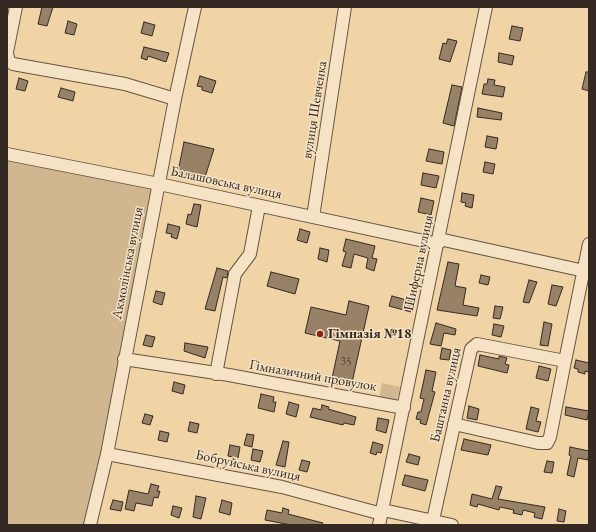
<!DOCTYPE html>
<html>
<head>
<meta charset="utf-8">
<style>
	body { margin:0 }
	#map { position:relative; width:596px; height:532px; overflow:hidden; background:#f1d4a6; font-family:"EB Garamond",serif }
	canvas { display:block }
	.frame { position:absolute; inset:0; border:8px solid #352923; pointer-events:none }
</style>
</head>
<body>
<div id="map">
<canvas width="596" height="532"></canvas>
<div class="frame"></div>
</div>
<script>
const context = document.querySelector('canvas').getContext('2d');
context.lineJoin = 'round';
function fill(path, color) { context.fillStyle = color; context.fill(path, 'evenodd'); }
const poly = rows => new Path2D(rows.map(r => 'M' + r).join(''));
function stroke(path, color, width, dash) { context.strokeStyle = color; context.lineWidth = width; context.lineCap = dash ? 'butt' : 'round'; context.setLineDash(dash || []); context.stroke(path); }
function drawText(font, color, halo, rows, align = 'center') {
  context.font = font + ' "EB Garamond",serif'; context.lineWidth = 3; context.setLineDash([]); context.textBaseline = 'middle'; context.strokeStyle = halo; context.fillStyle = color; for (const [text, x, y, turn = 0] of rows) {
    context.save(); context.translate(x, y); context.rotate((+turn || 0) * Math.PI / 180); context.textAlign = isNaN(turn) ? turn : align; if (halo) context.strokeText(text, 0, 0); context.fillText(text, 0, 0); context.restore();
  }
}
fill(poly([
	[7,154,159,184,90,525,7,525],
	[382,383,400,387,396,402,379,400]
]), '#d1b790');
const building = poly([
	[42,7,53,7,47,26,38,24,42,7],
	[68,21,77,24,74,35,65,33,68,21],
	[144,22,155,25,152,36,141,33,144,22],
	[512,26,523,28,520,41,509,39,512,26],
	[448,39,457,41,450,62,439,59,443,43,446,44,448,39],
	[144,47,169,53,166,62,148,56,147,60,141,58,144,47],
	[499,53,514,56,512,65,498,62,499,53],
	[586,72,589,72,589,91,582,89,586,72],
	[200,76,216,81,212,93,202,90,202,87,197,86,200,76],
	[19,78,28,81,25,91,16,89,19,78],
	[488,79,495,80,494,85,505,87,503,97,482,94,484,84,487,84,488,79],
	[452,85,462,87,454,126,443,123,452,85],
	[61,88,75,92,73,101,58,97,61,88],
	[478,108,502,113,501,120,477,117,478,108],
	[487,136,498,138,496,149,485,147,487,136],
	[184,142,214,149,205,177,191,174,190,178,182,176,182,173,178,172,184,142],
	[429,149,444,152,442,164,426,161,429,149],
	[485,162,495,164,493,174,483,172,485,162],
	[423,173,439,176,436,188,421,185,423,173],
	[462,193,474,195,472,208,465,206,466,203,461,202,462,193],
	[421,198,434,201,431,215,418,212,421,198],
	[194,204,201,205,197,227,186,224,188,214,191,215,194,204],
	[168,224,180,227,177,239,171,237,172,234,166,233,168,224],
	[300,229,310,232,307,243,297,240,300,229],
	[346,239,375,246,372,258,377,259,374,271,366,268,368,258,354,254,351,268,342,266,346,252,343,251,346,239],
	[320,248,329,250,327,262,318,259,320,248],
	[448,262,459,264,455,286,466,288,463,305,479,308,477,316,437,310,448,262],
	[217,268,228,271,227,278,223,277,215,311,205,309,217,268],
	[271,272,299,279,295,294,267,286,271,272],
	[481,275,490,277,488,285,479,283,481,275],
	[529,280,537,282,529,303,523,302,529,280],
	[552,285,563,287,556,306,548,304,552,285],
	[156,291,165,293,162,305,153,302,156,291],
	[392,296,414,302,411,312,389,306,392,296],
	[349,301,369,306,351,387,331,383,340,341,305,333,311,307,346,315,349,301],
	[495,306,503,307,500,319,493,318,495,306],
	[544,322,552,324,548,346,540,345,544,322],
	[436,323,456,329,455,335,444,333,441,346,430,344,436,323],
	[494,324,504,326,501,337,492,335,494,324],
	[146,335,155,337,152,347,143,345,146,335],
	[185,343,208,347,205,358,184,351,185,343],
	[442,348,451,350,449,360,440,359,442,348],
	[480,355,499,359,499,356,507,358,505,364,509,365,507,373,478,366,480,355],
	[576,360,589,363,589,372,585,371,585,374,578,372,578,369,574,368,576,360],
	[539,366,551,369,548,381,536,378,539,366],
	[426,370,436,372,432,391,435,392,426,425,420,423,421,420,416,419,418,412,421,412,424,399,420,398,426,370],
	[174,382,185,385,183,394,172,391,174,382],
	[261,394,274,397,273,402,276,402,274,412,258,408,261,394],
	[289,402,299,405,296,417,286,414,289,402],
	[322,405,329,407,328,409,356,417,354,425,344,423,343,425,310,417,313,408,321,410,322,405],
	[469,406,479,409,477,420,467,418,469,406],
	[531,407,539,409,536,421,541,422,538,432,526,429,531,407],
	[566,407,589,411,587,420,565,415,566,407],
	[145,414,153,416,150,425,142,423,145,414],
	[378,418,389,420,386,433,376,430,378,418],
	[190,422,199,424,197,433,188,431,190,422],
	[160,431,169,433,167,442,158,440,160,431],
	[247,434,254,435,252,447,244,445,247,434],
	[464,439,491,445,488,455,461,450,464,439],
	[283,441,289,442,285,467,276,465,283,441],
	[373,442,383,445,381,453,377,452,376,455,370,453,373,442],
	[230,445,240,447,238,458,228,456,230,445],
	[570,447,589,451,588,460,578,458,574,477,567,475,571,456,569,455,570,447],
	[253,449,263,451,260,462,251,460,253,449],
	[409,454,420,457,418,465,406,462,409,454],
	[302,460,310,462,307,472,299,470,302,460],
	[547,461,554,462,552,473,544,472,547,461],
	[405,475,428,480,425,491,402,485,405,475],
	[151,484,159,486,157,491,160,491,158,498,154,497,152,506,136,503,134,511,125,509,129,490,148,494,151,484],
	[496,486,502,487,498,499,545,507,542,519,534,517,535,513,523,510,522,515,513,513,514,510,500,507,499,510,478,504,477,507,470,505,472,494,492,499,496,486],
	[196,496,206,498,201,519,193,517,196,496],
	[113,500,123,502,121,511,110,509,113,500],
	[222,500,232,503,230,515,219,512,222,500],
	[173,506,182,508,179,518,171,515,173,506],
	[283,508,289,510,288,514,323,523,322,525,291,525,265,520,267,510,282,513,283,508],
	[559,509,566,511,564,522,557,521,559,509]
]);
fill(building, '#978267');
stroke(building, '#352923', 1);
const minor = poly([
	[7,52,16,7],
	[7,54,9,61,13,64,125,84,175,99],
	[7,154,159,184,438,244],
	[313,217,345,7],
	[439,239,589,272],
	[124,359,229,375,404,408],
	[216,374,235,274,250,254,259,206],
	[454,424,538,443,547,443,550,437,565,361],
	[107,454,282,487,382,514],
	[383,510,452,525],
	[433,520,471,349,477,344,565,361,589,244],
	[90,525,107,454,175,99,195,7],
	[379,525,486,7]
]);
stroke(minor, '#645444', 14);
stroke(minor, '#f6e3c5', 12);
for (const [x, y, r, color] of [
	[320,334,4,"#8f2418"]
]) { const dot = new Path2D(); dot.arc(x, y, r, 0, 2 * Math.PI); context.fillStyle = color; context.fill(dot); stroke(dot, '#f6e3c5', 1.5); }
drawText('12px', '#4e3f34', null, [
	["35",346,362]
]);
drawText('14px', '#352923', '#f6e3c5', [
	["вулиця Шевченка",315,110,-81],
	["Балашовська вулиця",226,183,12],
	["Акмолінська вулиця",128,263,-79],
	["Шиферна вулиця",419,263,-78],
	["Гімназичний провулок",313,376,10],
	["Баштанна вулиця",446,395,-77],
	["Бобруйська вулиця",248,466,12]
]);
drawText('bold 14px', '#352923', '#f6e3c5', [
	["Гімназія №18",328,334]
], 'left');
</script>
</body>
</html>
